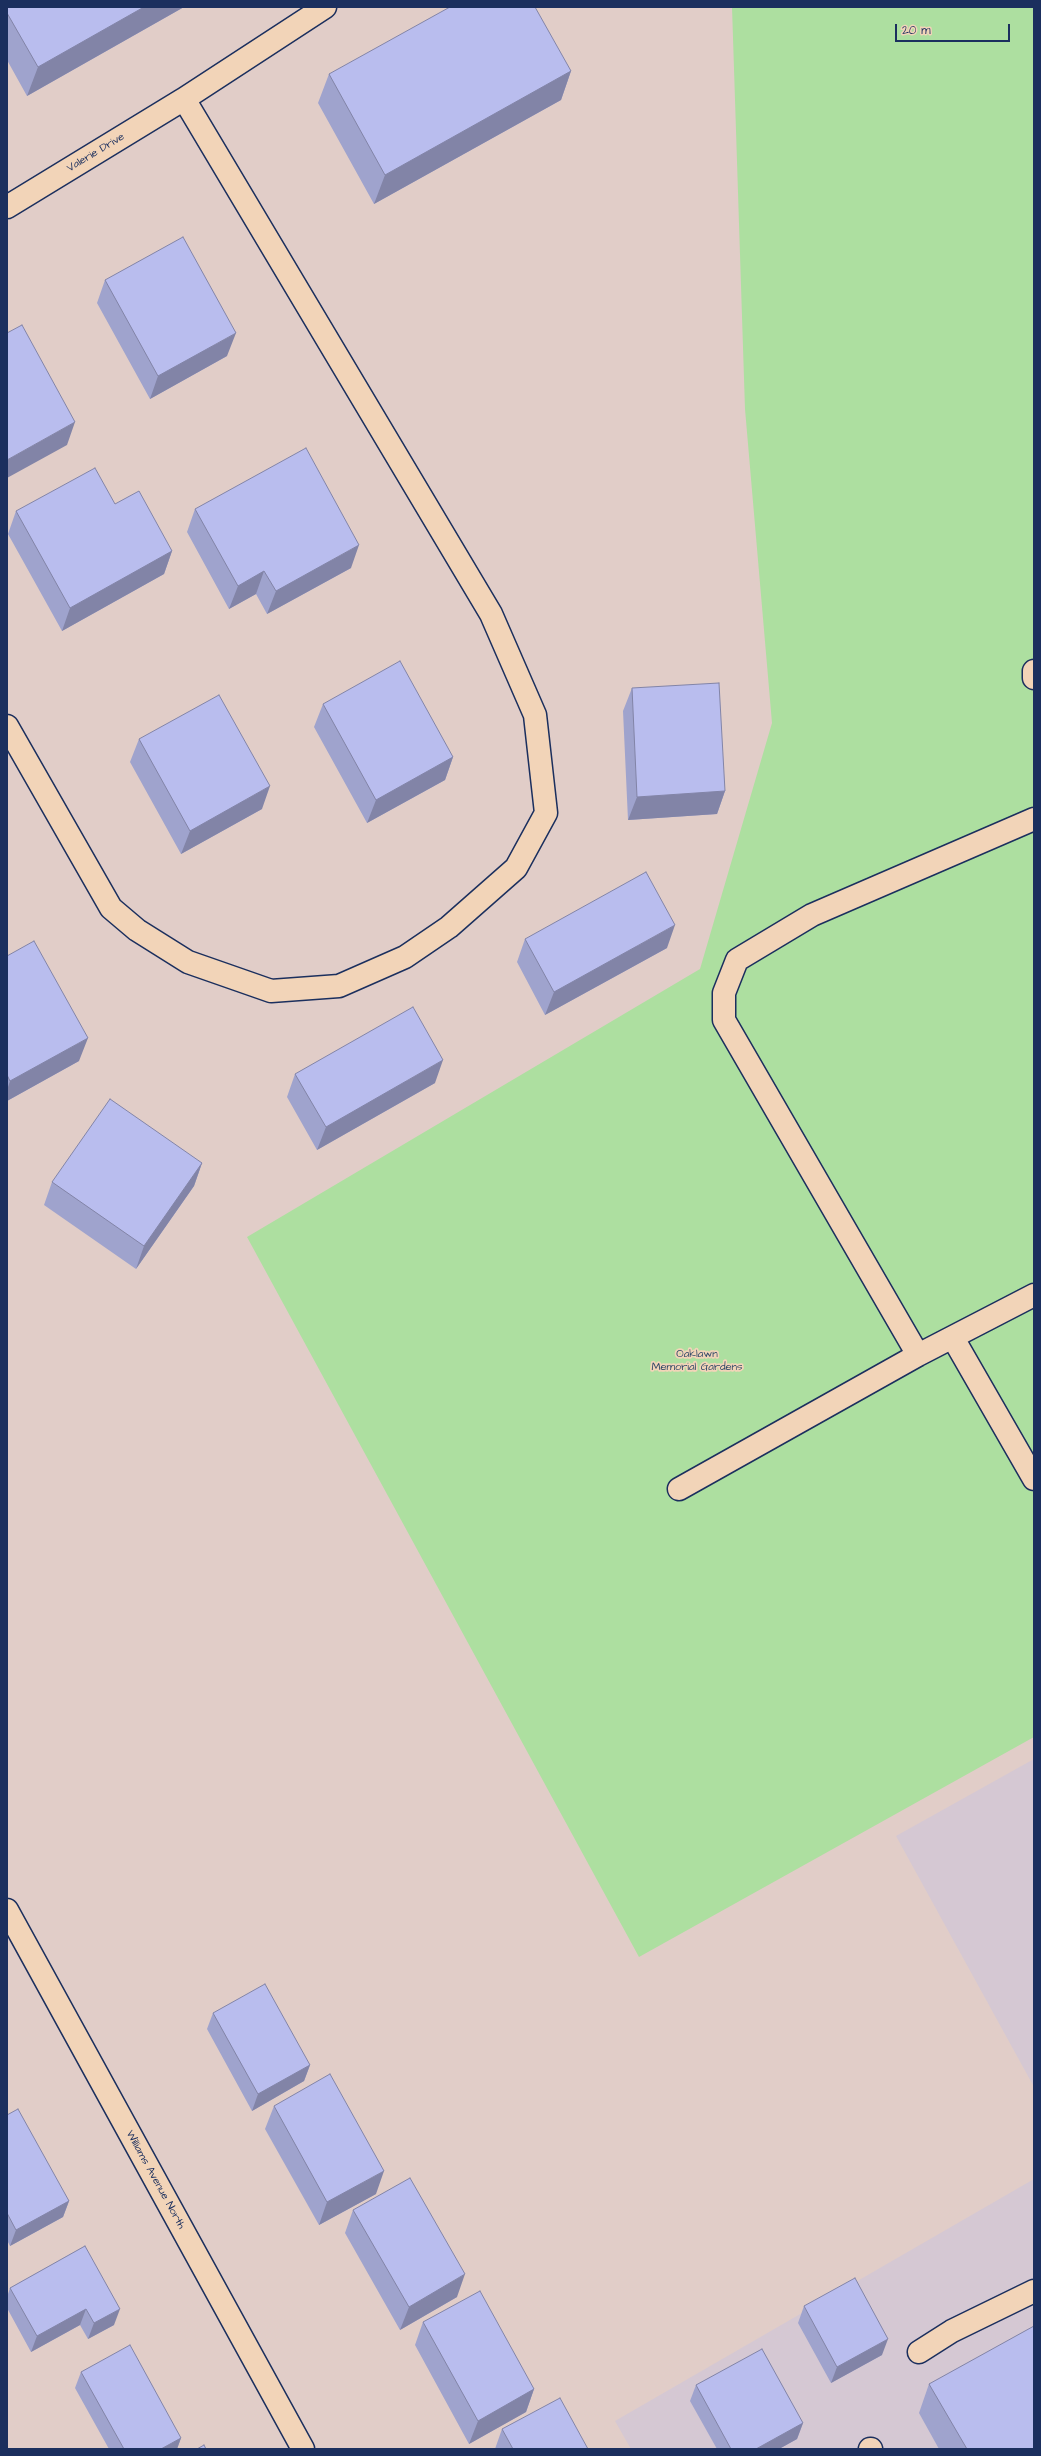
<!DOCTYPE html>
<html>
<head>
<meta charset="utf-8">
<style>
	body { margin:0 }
	#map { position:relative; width:1041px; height:2456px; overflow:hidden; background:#e1cdc8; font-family:"Architects Daughter",sans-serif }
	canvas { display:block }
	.frame { position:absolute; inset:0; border:8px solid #1b2f5e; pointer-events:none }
	.scale { position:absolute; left:895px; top:24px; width:115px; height:18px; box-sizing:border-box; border:2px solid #1b2f5e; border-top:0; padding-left:5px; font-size:12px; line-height:14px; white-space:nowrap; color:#1b2f5e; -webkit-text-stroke:3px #f2d4b8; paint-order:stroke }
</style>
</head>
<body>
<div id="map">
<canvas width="1041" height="2456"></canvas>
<div class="frame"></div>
<div class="scale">20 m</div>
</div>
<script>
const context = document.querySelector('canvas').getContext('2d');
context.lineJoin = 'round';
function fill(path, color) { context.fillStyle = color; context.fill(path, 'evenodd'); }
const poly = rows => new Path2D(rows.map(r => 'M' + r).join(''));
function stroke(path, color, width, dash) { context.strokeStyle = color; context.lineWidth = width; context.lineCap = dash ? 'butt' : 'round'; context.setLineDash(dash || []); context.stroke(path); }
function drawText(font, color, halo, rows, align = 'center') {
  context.font = font + ' "Architects Daughter",sans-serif'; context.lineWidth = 3.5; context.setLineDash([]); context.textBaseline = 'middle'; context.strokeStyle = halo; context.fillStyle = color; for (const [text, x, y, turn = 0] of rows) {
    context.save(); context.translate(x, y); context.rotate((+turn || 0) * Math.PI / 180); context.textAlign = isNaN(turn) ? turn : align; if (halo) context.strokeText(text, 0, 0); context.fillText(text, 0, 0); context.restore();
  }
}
fill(poly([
	[1034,1759,1034,2087,896,1836],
	[1034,2179,1034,2449,631,2449,615,2421]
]), '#d5c8d3');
fill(poly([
	[732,7,1034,7,1034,1737,639,1957,247,1237,700,969,772,723,745,409]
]), '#addfa0');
const minor = poly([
	[7,207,184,99],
	[1034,671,1034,678],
	[7,726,111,908,137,930,188,962,271,991,339,986,405,957,449,927,516,868,546,813,535,715,491,614,184,99,325,7],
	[953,1338,1034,1479],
	[918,1355,724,1020,724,993,737,960,812,915,1034,819],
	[679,1489,918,1355,1034,1295],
	[7,1910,303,2449],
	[919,2352,952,2331,1034,2291],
	[870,2449,871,2449]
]);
stroke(minor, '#1b2f5e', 25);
stroke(minor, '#f2d4b8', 22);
fill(poly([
	[7,7,184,7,27,96,7,60],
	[571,71,561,100,374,204,318,103,329,74],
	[105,280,227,356,150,399,97,303],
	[115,504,172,551,164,574,62,631,8,534,16,511],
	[195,509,351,568,267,614,256,594,229,609,187,532],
	[632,688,725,791,717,814,628,820,623,711],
	[323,704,453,757,445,780,367,823,314,727],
	[139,739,262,809,181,854,130,762],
	[525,939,667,948,545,1015,517,962],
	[7,956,79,1061,7,1101],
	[295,1074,435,1083,317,1150,287,1097],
	[202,1163,194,1186,136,1269,44,1205,52,1182],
	[213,2013,310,2065,304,2081,252,2111,207,2029],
	[274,2106,376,2194,319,2225,265,2129],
	[7,2115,69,2201,63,2217,10,2246,7,2240],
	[353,2210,457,2297,400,2330,345,2233],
	[85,2246,114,2325,88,2339,80,2325,31,2352,7,2308,7,2297,10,2288],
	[804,2306,882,2355,831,2383,798,2323],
	[423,2322,534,2389,526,2412,469,2444,415,2345],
	[81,2372,181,2438,177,2449,109,2449,75,2388],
	[929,2384,1034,2449,939,2449,919,2413],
	[696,2385,803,2423,797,2439,779,2449,717,2449,690,2401],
	[502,2429,588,2449,495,2449]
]), '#9fa3cd');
fill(poly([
	[144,7,184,7,27,96,38,67],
	[571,71,561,100,374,204,385,175],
	[236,333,227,356,150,399,158,376],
	[75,422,67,445,7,478,7,460],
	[359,545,351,568,267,614,276,591],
	[172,551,164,574,62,631,70,608],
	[264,571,256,594,229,609,238,586],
	[453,757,445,780,367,823,376,800],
	[270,786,262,809,181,854,190,831],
	[725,791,717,814,628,820,637,797],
	[675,925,667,948,545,1015,554,992],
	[88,1038,79,1061,7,1101,7,1090,10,1081],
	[443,1060,435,1083,317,1150,326,1127],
	[202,1163,194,1186,136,1269,144,1246],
	[310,2065,304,2081,252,2111,258,2094],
	[384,2171,376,2194,319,2225,327,2202],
	[69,2201,63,2217,10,2246,16,2230],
	[465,2274,457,2297,400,2330,409,2307],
	[86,2309,80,2325,31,2352,37,2336],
	[120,2309,114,2325,88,2339,94,2323],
	[888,2339,882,2355,831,2383,837,2367],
	[534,2389,526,2412,469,2444,478,2421],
	[803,2423,797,2439,779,2449,756,2449],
	[181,2438,177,2449,161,2449]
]), '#8284a7');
const building = poly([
	[7,7,144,7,38,67,7,13,7,7],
	[450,7,535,7,571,71,385,175,329,74,450,7],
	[183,237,236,333,158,376,105,280,183,237],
	[22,325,75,422,7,460,7,333,22,325],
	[306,448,359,545,276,591,264,571,238,586,195,509,306,448],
	[95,468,115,504,139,491,172,551,70,608,16,511,95,468],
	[400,661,453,757,376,800,323,704,400,661],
	[719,683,725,791,637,797,632,688,719,683],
	[219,695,270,786,190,831,139,739,219,695],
	[646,872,675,925,554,992,525,939,646,872],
	[34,941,88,1038,10,1081,7,1075,7,956,34,941],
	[413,1007,443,1060,326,1127,295,1074,413,1007],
	[110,1099,202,1163,144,1246,52,1182,110,1099],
	[265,1984,310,2065,258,2094,213,2013,265,1984],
	[330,2074,384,2171,327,2202,274,2106,330,2074],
	[18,2109,69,2201,16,2230,7,2213,7,2115,18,2109],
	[410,2178,465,2274,409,2307,353,2210,410,2178],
	[85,2246,120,2309,94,2323,86,2309,37,2336,10,2288,85,2246],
	[855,2278,888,2339,837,2367,804,2306,855,2278],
	[480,2291,534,2389,478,2421,423,2322,480,2291],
	[1034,2326,1034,2449,967,2449,929,2384,1034,2326],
	[130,2345,181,2438,161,2449,124,2449,81,2372,130,2345],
	[762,2349,803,2423,756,2449,731,2449,696,2385,762,2349],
	[560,2398,588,2449,513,2449,502,2429,560,2398],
	[204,2445,206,2449,197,2449,204,2445]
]);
fill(building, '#b9bdee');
stroke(building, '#8284a7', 1);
drawText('11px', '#1b2f5e', '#f2d4b8', [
	["Valerie Drive",96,153,-31],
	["Williams Avenue North",155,2180,61]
]);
drawText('11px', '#314968', '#f2d4b8', [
	["Oaklawn",697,1355],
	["Memorial Gardens",697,1368]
]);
</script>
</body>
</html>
